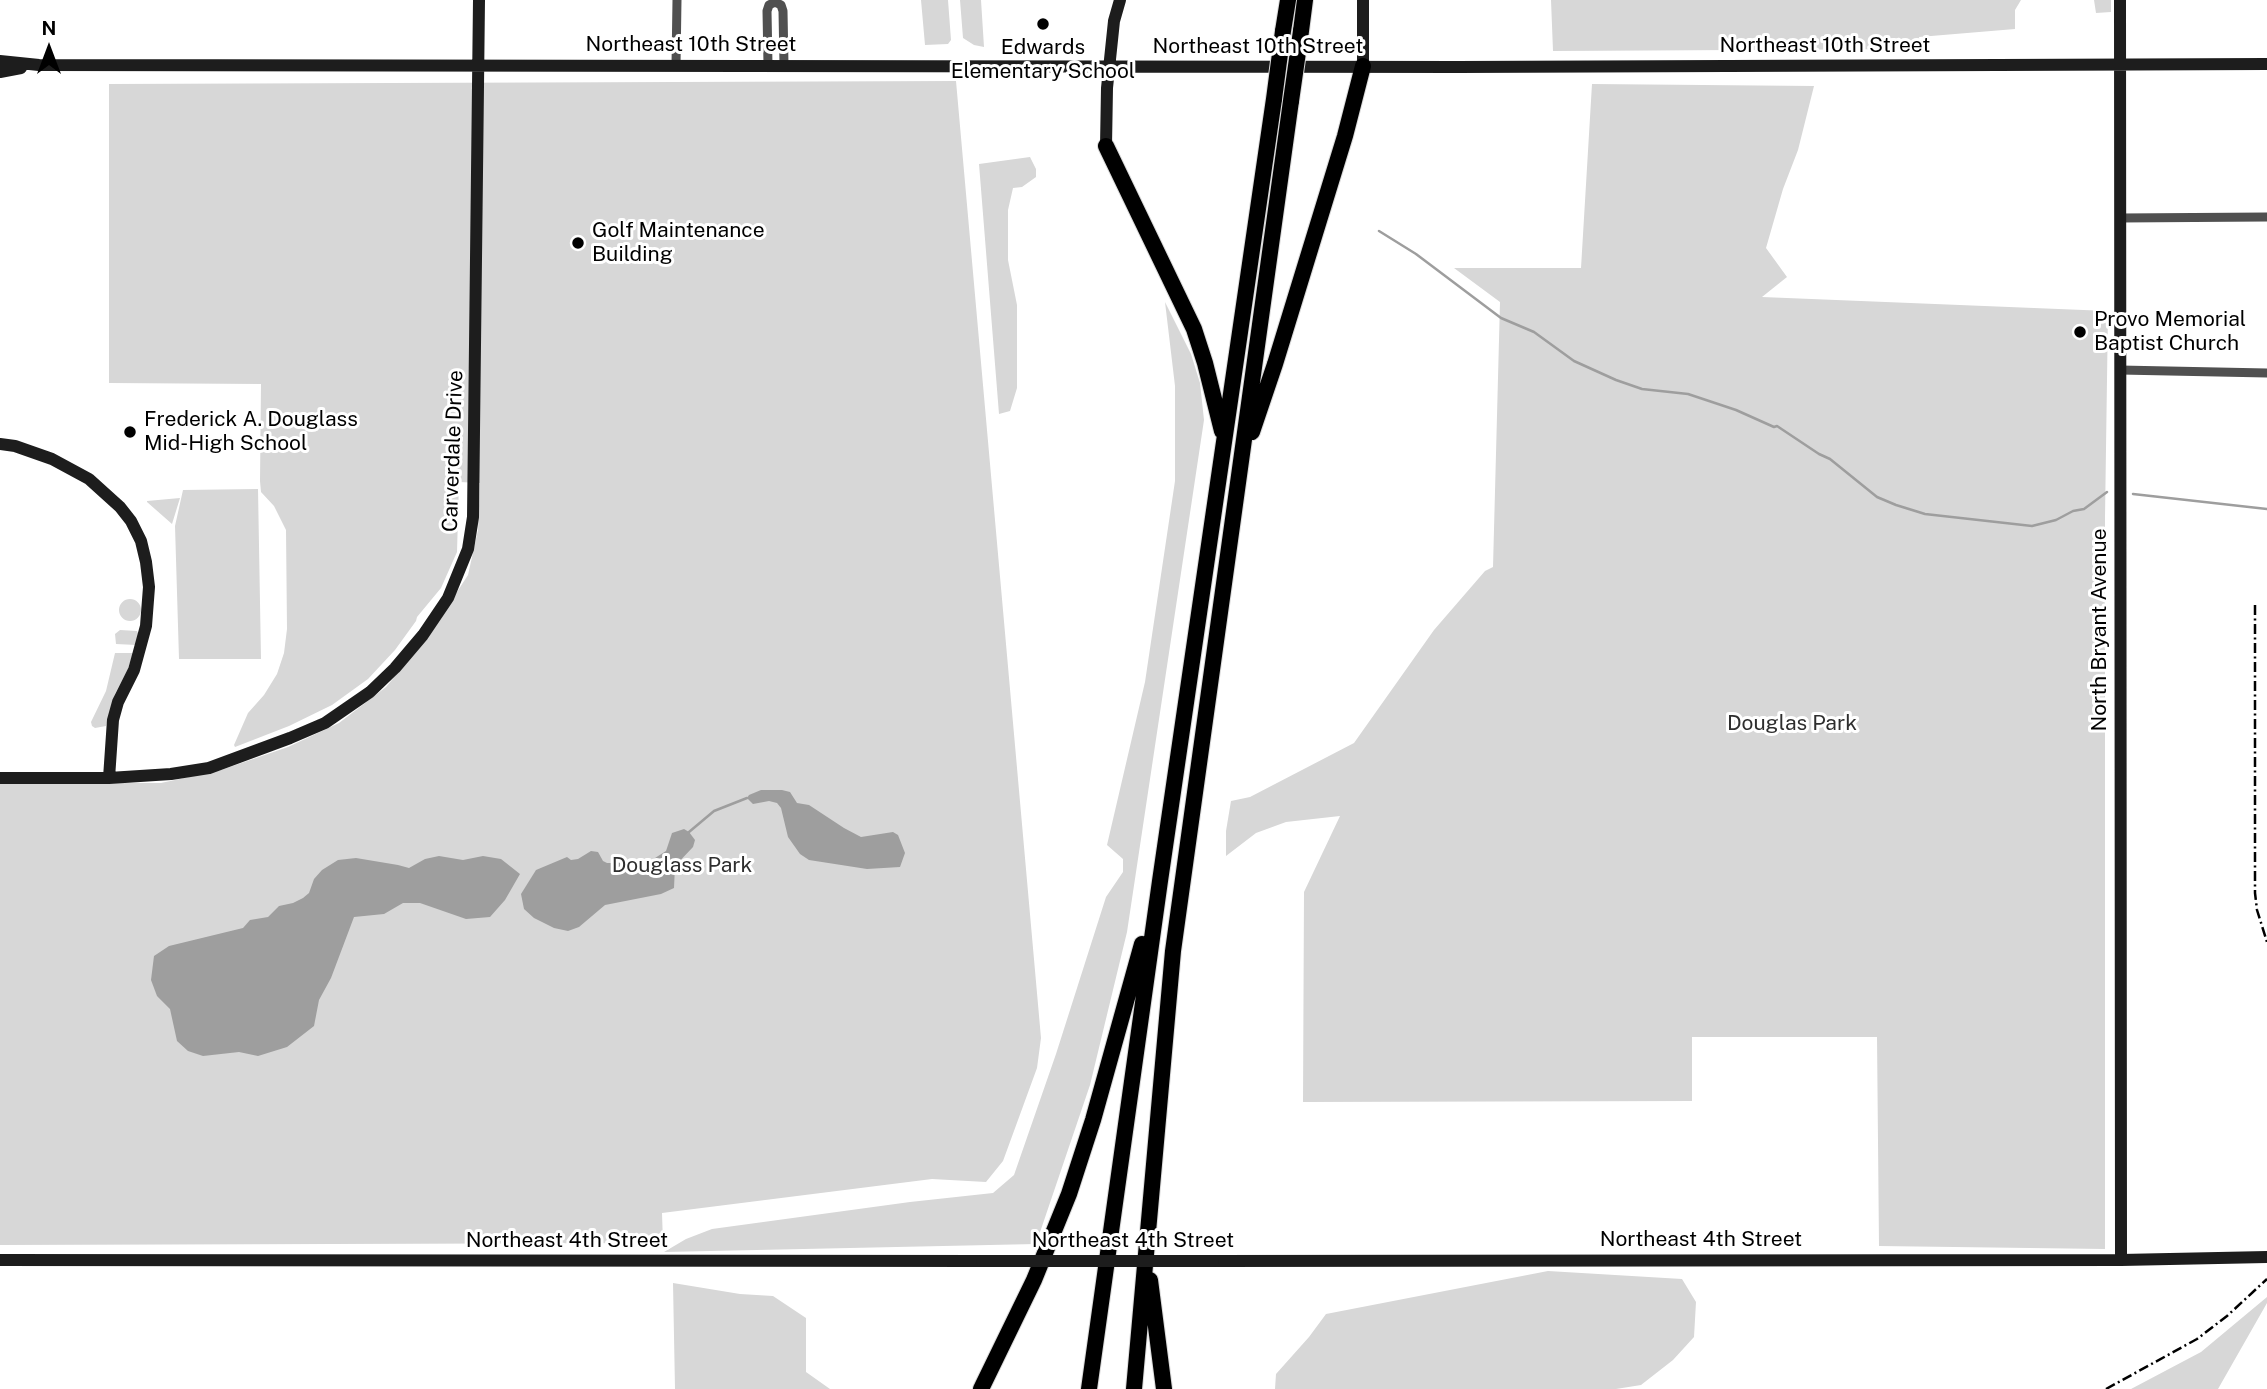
<!DOCTYPE html>
<html>
<head>
<meta charset="utf-8">
<style>
	body { margin:0 }
	#map { position:relative; width:2267px; height:1389px; overflow:hidden; background:#fff; font-family:"Public Sans",sans-serif }
	canvas { display:block }
	.north { position:absolute; left:14px; top:14px; width:70px; height:70px; -webkit-text-stroke:5px #fff; paint-order:stroke; rotate:0deg; font-size:19px; font-weight:700; line-height:28px; text-align:center; color:#000 }
	.north::after { content:''; display:block; margin:auto; width:24px; height:32px; background:#000; clip-path:polygon(50% 0,100% 100%,50% 72%,0 100%) }
</style>
</head>
<body>
<div id="map">
<canvas width="2267" height="1389"></canvas>
<div class="north">N</div>
</div>
<script>
const context = document.querySelector('canvas').getContext('2d');
context.lineJoin = 'round';
function fill(path, color) { context.fillStyle = color; context.fill(path, 'evenodd'); }
const poly = rows => new Path2D(rows.map(r => 'M' + r).join(''));
function stroke(path, color, width, dash) { context.strokeStyle = color; context.lineWidth = width; context.lineCap = dash ? 'butt' : 'round'; context.setLineDash(dash || []); context.stroke(path); }
function drawText(font, color, halo, rows, align = 'center') {
  context.font = font + ' "Public Sans",sans-serif'; context.lineWidth = 6; context.setLineDash([]); context.textBaseline = 'middle'; context.strokeStyle = halo; context.fillStyle = color; for (const [text, x, y, turn = 0] of rows) {
    context.save(); context.translate(x, y); context.rotate((+turn || 0) * Math.PI / 180); context.textAlign = isNaN(turn) ? turn : align; if (halo) context.strokeText(text, 0, 0); context.fillText(text, 0, 0); context.restore();
  }
}
fill(poly([
	[921,0,948,0,951,40,948,44,925,45],
	[960,0,981,0,984,47,974,45,963,38],
	[1551,0,2021,0,2015,10,2015,29,1919,37,1921,49,1553,51],
	[2094,0,2111,0,2111,12,2096,13],
	[956,81,1041,1038,1037,1068,1003,1161,986,1182,932,1179,662,1213,663,1243,0,1245,0,783,161,783,221,770,288,747,339,723,386,687,427,638,468,575,478,530,480,483,459,482,457,552,441,588,417,617,416,621,395,650,368,679,332,705,289,726,235,747,234,745,248,713,264,695,277,674,284,653,287,629,286,530,274,506,261,492,260,481,261,384,109,383,109,84],
	[1592,84,1814,86,1798,150,1783,189,1766,248,1787,277,1762,297,2108,311,2105,517,2105,1249,1879,1246,1877,1037,1692,1037,1692,1101,1303,1102,1304,892,1340,816,1286,822,1256,833,1226,856,1226,831,1231,801,1250,797,1354,743,1434,630,1485,571,1493,567,1500,302,1454,268,1581,268],
	[1030,157,1036,169,1036,177,1022,187,1013,188,1008,210,1008,260,1017,305,1017,388,1010,411,999,414,979,164],
	[1165,302,1191,354,1200,383,1204,420,1127,932,1090,1085,1036,1244,664,1252,686,1239,712,1229,910,1202,993,1193,1014,1175,1056,1054,1106,897,1123,872,1123,859,1107,845,1145,682,1175,481,1175,386],
	[258,489,261,659,179,659,175,526,183,490],
	[180,498,172,524,147,502,147,501],
	'119 610a11 11 0 1 1 22 0a11 11 0 1 1-22 0Z',
	[120,630,137,631,139,635,136,645,116,644,115,634],
	[115,653,133,653,128,669,115,694,106,726,95,728,92,726,91,722,106,691],
	[1548,1271,1682,1279,1696,1302,1694,1337,1673,1360,1641,1385,1616,1389,1275,1389,1276,1374,1309,1337,1326,1314],
	[673,1283,740,1294,773,1296,806,1318,806,1372,830,1389,675,1389],
	[2267,1297,2267,1303,2218,1389,2131,1389,2201,1352]
]), '#d7d7d7');
fill(poly([
	[761,790,782,790,790,792,797,803,809,805,844,828,861,837,893,832,898,835,905,853,900,867,867,869,809,860,800,854,788,837,781,808,777,803,769,801,753,804,747,798,749,795],
	[684,829,689,832,695,840,693,847,675,866,674,888,661,894,605,905,579,927,568,931,554,928,534,918,524,909,521,894,536,870,567,857,571,860,578,859,591,851,598,852,603,861,607,863,639,863,655,858,666,851,672,833],
	[439,856,463,860,483,856,501,859,520,874,505,900,490,917,466,919,420,903,403,903,384,914,354,917,331,978,319,1000,314,1026,287,1047,258,1056,239,1052,203,1056,188,1051,177,1041,170,1009,157,996,151,980,154,956,169,946,243,928,250,920,268,917,279,906,293,903,303,898,309,893,314,879,322,870,338,860,356,858,398,865,409,868,425,859]
]), '#9e9e9e');
stroke(poly([
	[1379,231,1416,254,1501,318,1534,332,1574,361,1616,380,1642,389,1688,394,1736,410,1774,427,1777,426,1819,454,1830,459,1877,497,1896,505,1925,514,2032,526,2056,520,2073,511,2084,509,2107,492],
	[2133,494,2267,509],
	[689,832,714,811,747,798]
]), '#9e9e9e', 2.5);
const highway = poly([
	[1283,31,1288,0],
	[1301,31,1305,0],
	[1106,146,1194,329,1205,363,1222,431],
	[1252,432,1275,364,1345,136,1363,66],
	[1150,1280,1164,1389],
	[981,1389,1034,1280,1069,1194,1093,1120,1142,944],
	[1089,1389,1160,881,1274,99],
	[1134,1389,1173,951,1291,101]
]);
stroke(highway, '#dbdbdb', 18);
stroke(poly([
	[676,65,677,0],
	[768,65,767,11,769,5,775,2,781,5,783,11,784,65],
	[2120,218,2267,217],
	[2120,370,2267,373]
]), '#505050', 9);
stroke(poly([
	[2120,0,2121,1260],
	[0,61,39,65,1458,67,2267,64],
	[1363,66,1363,0],
	[0,72,21,68],
	[1106,146,1107,88,1114,21,1120,0],
	[0,444,15,446,52,459,89,479,120,507,131,521,141,541,146,562,149,587,146,626,134,670,118,702,113,720,109,778],
	[0,778,109,778,171,774,209,768,290,738,325,723,370,692,395,668,423,635,448,598,468,549,473,517,479,0],
	[0,1260,982,1261],
	[1213,1261,2121,1260,2267,1257]
]), '#1d1d1d', 12);
stroke(highway, '#000', 16);
stroke(poly([
	[2255,605,2255,893,2257,910,2267,942],
	[2106,1389,2197,1339,2227,1316,2267,1279]
]), '#000', 2.5, [10, 3.5, 2, 3.5]);
const highwayBridge = poly([
	[1274,99,1283,31],
	[1291,101,1301,31]
]);
stroke(highwayBridge, '#dbdbdb', 18, []);
stroke(poly([
	[982,1261,1213,1261]
]), '#1d1d1d', 12);
stroke(highwayBridge, '#000', 16);
for (const [x, y, r, color] of [
	[1043,24,7,"#000"],
	[578,243,7,"#000"],
	[2080,332,7,"#000"],
	[130,432,7,"#000"]
]) { const dot = new Path2D(); dot.arc(x, y, r, 0, 2 * Math.PI); context.fillStyle = color; context.fill(dot); stroke(dot, '#fff', 2.5); }
drawText('21px', '#000', '#fff', [
	["Northeast 10th Street",691,45],
	["Northeast 10th Street",1825,46],
	["Northeast 10th Street",1258,47],
	["Carverdale Drive",453,451,-88],
	["North Bryant Avenue",2100,630,-90],
	["Northeast 4th Street",1701,1240],
	["Northeast 4th Street",567,1241],
	["Northeast 4th Street",1133,1241]
]);
drawText('21px', '#000', '#fff', [
	["Edwards",1043,48,"center"],
	["Elementary School",1043,72,"center"],
	["Golf Maintenance",592,231],
	["Building",592,255],
	["Provo Memorial",2094,320],
	["Baptist Church",2094,344],
	["Frederick A. Douglass",144,420],
	["Mid-High School",144,444]
], 'left');
drawText('21px', '#2e2e2e', '#fff', [
	["Douglas Park",1792,724],
	["Douglass Park",682,866]
]);
</script>
</body>
</html>
